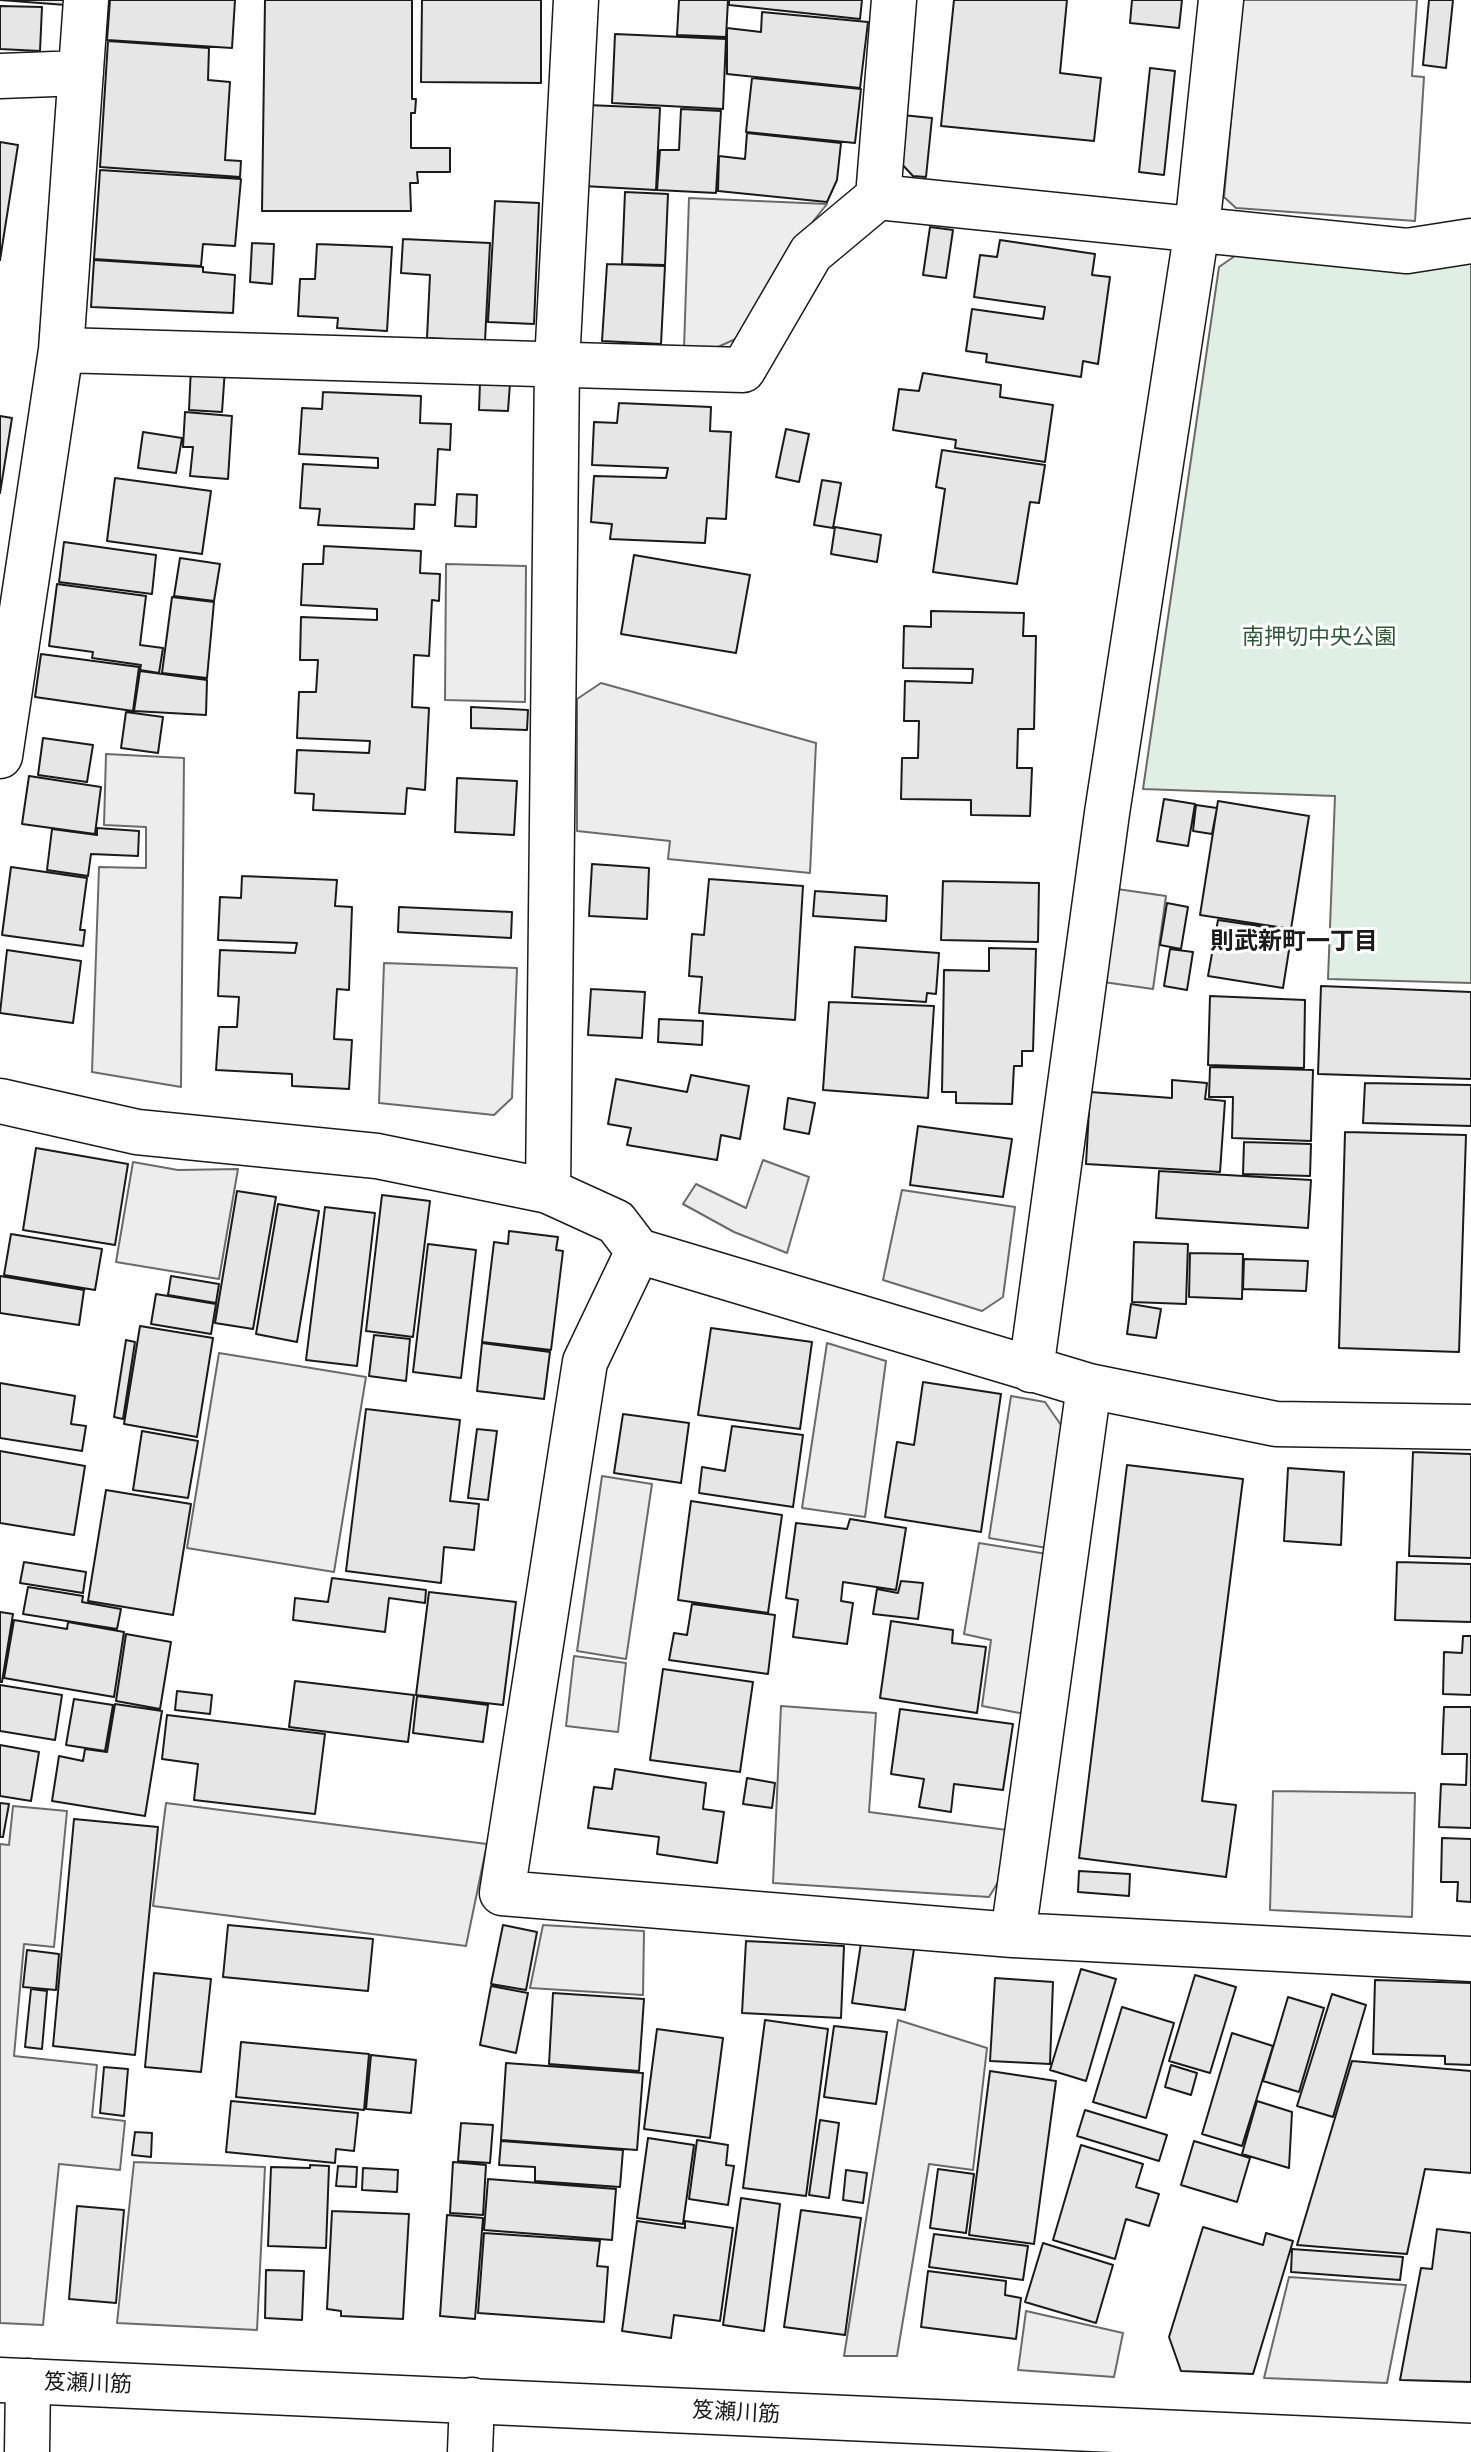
<!DOCTYPE html>
<html>
<head>
<meta charset="utf-8">
<style>
	body { margin:0 }
	canvas { display:block; background:#fff }
</style>
</head>
<body>
<canvas width="1471" height="2452"></canvas>
<script>
const context = document.querySelector('canvas').getContext('2d');
context.lineJoin = 'round';
function fill(path, color) { context.fillStyle = color; context.fill(path, 'evenodd'); }
const poly = rows => new Path2D(rows.map(r => 'M' + r).join(''));
function stroke(path, color, width, dash) { context.strokeStyle = color; context.lineWidth = width; context.lineCap = dash ? 'butt' : 'round'; context.setLineDash(dash || []); context.stroke(path); }
function drawText(font, color, halo, rows, align = 'center') {
  context.font = font + ' "IBM Plex Sans","Noto Sans JP",sans-serif'; context.lineWidth = 6; context.setLineDash([]); context.textBaseline = 'middle'; context.strokeStyle = halo; context.fillStyle = color; for (const [text, x, y, turn = 0] of rows) {
    context.save(); context.translate(x, y); context.rotate((+turn || 0) * Math.PI / 180); context.textAlign = isNaN(turn) ? turn : align; if (halo) context.strokeText(text, 0, 0); context.fillText(text, 0, 0); context.restore();
  }
}
const green = poly([
	[1242,251,1471,255,1471,983,1328,979,1335,796,1143,789,1219,267,1242,251]
]);
fill(green, '#e0efe3');
stroke(green, '#6a6a6a', 2);
const parking = poly([
	[1242,0,1417,0,1412,76,1424,77,1415,221,1236,208,1224,197,1242,0],
	[689,198,827,204,795,244,740,337,709,351,684,348,689,198],
	[446,564,526,566,525,702,445,700,446,564],
	[601,683,816,743,810,873,668,859,670,841,577,831,577,699,601,683],
	[106,754,184,758,181,1087,92,1072,99,867,146,868,146,827,104,825,106,754],
	[1117,889,1166,896,1153,989,1103,982,1117,889],
	[384,963,517,968,512,1098,494,1115,379,1103,384,963],
	[763,1160,809,1177,787,1253,734,1232,683,1204,696,1184,746,1208,763,1160],
	[133,1162,178,1170,238,1169,219,1279,116,1262,133,1162],
	[902,1190,1015,1207,1003,1297,982,1311,883,1280,902,1190],
	[827,1343,886,1361,865,1517,802,1508,827,1343],
	[219,1353,366,1377,334,1572,187,1548,219,1353],
	[1011,1396,1045,1402,1063,1428,1047,1548,989,1538,1011,1396],
	[602,1476,652,1484,626,1659,577,1651,602,1476],
	[979,1543,1047,1554,1025,1714,982,1706,991,1640,964,1634,979,1543],
	[574,1656,626,1663,618,1732,566,1726,574,1656],
	[781,1706,876,1713,869,1812,1007,1830,1000,1879,989,1897,773,1883,781,1706],
	[1273,1791,1415,1793,1412,1917,1270,1910,1273,1791],
	[166,1803,487,1844,466,1946,153,1906,166,1803],
	[13,1806,67,1811,54,1947,24,1944,14,2056,97,2065,92,2117,125,2121,120,2170,59,2164,43,2325,0,2323,0,1844,9,1845,13,1806],
	[543,1925,644,1931,643,1995,530,1988,543,1925],
	[898,2020,987,2048,973,2170,929,2164,897,2356,844,2356,898,2020],
	[134,2162,265,2167,257,2330,117,2323,134,2162],
	[1289,2277,1406,2285,1387,2383,1264,2378,1289,2277],
	[1026,2311,1123,2333,1114,2377,1018,2370,1026,2311]
]);
fill(parking, '#ededed');
stroke(parking, '#6a6a6a', 2);
const building = poly([
	[0,0,66,0,66,5,0,0],
	[110,0,235,0,232,48,107,40,110,0],
	[265,0,412,0,412,99,416,99,415,113,411,113,411,148,450,148,450,172,417,172,418,183,410,183,411,211,262,211,265,0],
	[422,0,541,0,541,83,421,82,422,0],
	[679,0,728,0,726,37,677,35,679,0],
	[729,0,862,0,860,19,729,5,729,0],
	[954,0,1067,0,1060,73,1101,78,1094,141,941,126,954,0],
	[1132,0,1182,0,1179,28,1130,23,1132,0],
	[1429,0,1453,0,1446,68,1423,65,1429,0],
	[0,6,42,7,40,51,0,49,0,6],
	[762,12,868,22,860,88,727,74,727,28,761,32,762,12],
	[615,34,726,39,723,109,612,103,615,34],
	[108,41,209,48,208,80,230,82,225,160,241,161,240,177,100,167,108,41],
	[1150,68,1175,71,1164,175,1139,172,1150,68],
	[752,78,861,89,855,143,746,132,752,78],
	[587,105,660,108,656,190,583,186,587,105],
	[681,109,721,111,716,193,657,190,660,150,679,150,681,109],
	[902,115,932,118,926,177,913,176,897,159,902,115],
	[747,133,841,143,837,180,827,202,718,191,719,156,745,159,747,133],
	[0,142,18,145,0,260,0,142],
	[100,170,241,179,235,246,203,244,201,266,94,259,100,170],
	[625,192,668,194,665,265,622,264,625,192],
	[495,201,539,203,534,324,488,322,495,201],
	[930,227,953,230,946,278,923,275,930,227],
	[403,239,490,243,485,341,427,338,430,275,401,273,403,239],
	[1000,240,1095,254,1092,275,1110,277,1098,364,1083,361,1081,377,986,362,987,354,966,351,972,309,1043,319,1045,307,974,297,980,255,997,257,1000,240],
	[252,243,274,244,272,284,250,282,252,243],
	[317,244,392,247,387,331,337,328,338,318,298,316,300,279,315,279,317,244],
	[94,260,203,267,203,272,235,275,233,313,91,307,94,260],
	[607,264,665,266,661,344,602,341,607,264],
	[191,367,225,369,222,412,189,410,191,367],
	[923,373,1001,385,1000,397,1053,405,1045,462,955,448,956,440,893,430,899,389,919,391,923,373],
	[480,382,510,383,508,411,479,410,480,382],
	[323,392,421,396,420,423,451,424,450,450,438,449,435,505,415,504,414,529,318,525,320,509,300,508,303,464,378,468,378,458,299,454,302,408,322,409,323,392],
	[619,403,711,407,710,431,731,432,726,519,707,518,705,543,610,539,612,524,591,522,594,476,666,478,668,468,592,465,594,422,617,423,619,403],
	[185,412,232,416,228,479,190,476,193,447,183,447,185,412],
	[0,416,12,418,0,493,0,416],
	[786,429,809,434,799,482,776,477,786,429],
	[143,432,182,438,176,473,138,468,143,432],
	[942,450,1045,465,1039,503,1030,502,1017,584,933,572,945,489,936,487,942,450],
	[115,478,211,491,202,554,107,541,115,478],
	[822,480,841,483,833,528,814,525,822,480],
	[457,494,477,495,476,527,455,526,457,494],
	[835,527,881,535,877,562,831,554,835,527],
	[64,542,156,555,152,594,59,582,64,542],
	[324,546,421,551,420,573,440,574,439,601,432,600,429,656,414,655,412,707,429,708,425,790,407,788,405,814,313,810,314,794,295,793,297,750,369,753,370,741,297,738,299,692,316,692,318,660,300,660,301,617,377,620,377,609,301,605,303,564,323,564,324,546],
	[634,555,750,575,736,653,621,634,634,555],
	[180,558,220,564,214,601,174,596,180,558],
	[57,584,146,596,140,645,163,648,159,673,140,670,141,665,92,658,93,652,49,646,57,584],
	[172,597,214,602,207,678,162,673,172,597],
	[931,611,1024,613,1023,636,1036,636,1034,729,1018,729,1017,768,1032,768,1030,816,971,815,971,800,901,799,902,758,918,758,919,721,904,721,905,681,972,683,973,669,903,668,904,626,931,627,931,611],
	[41,654,139,667,133,711,35,697,41,654],
	[140,671,207,680,206,715,134,711,140,671],
	[471,707,528,710,527,730,471,728,471,707],
	[126,712,163,717,158,753,121,748,126,712],
	[43,738,93,745,87,782,38,775,43,738],
	[29,776,101,787,95,834,22,824,29,776],
	[457,778,517,781,514,835,455,832,457,778],
	[1164,799,1195,804,1188,846,1157,841,1164,799],
	[1218,801,1309,816,1291,929,1200,915,1218,801],
	[1196,805,1217,808,1212,834,1193,831,1196,805],
	[97,828,139,831,138,856,91,854,88,876,47,870,52,829,97,835,97,828],
	[592,864,649,868,647,919,589,916,592,864],
	[11,867,87,878,80,930,85,930,83,946,2,935,11,867],
	[242,876,337,880,335,906,352,907,349,990,337,989,334,1039,352,1040,349,1089,292,1086,292,1074,216,1070,219,1027,237,1027,239,997,218,996,220,950,295,953,297,943,218,940,220,897,241,898,242,876],
	[709,879,803,886,795,1020,699,1013,702,977,689,976,692,934,704,935,709,879],
	[943,881,1039,883,1038,942,941,940,943,881],
	[815,891,887,896,886,921,813,916,815,891],
	[1167,903,1188,907,1181,949,1160,945,1167,903],
	[399,907,512,912,511,938,398,932,399,907],
	[1218,920,1292,931,1283,988,1208,976,1218,920],
	[855,947,939,953,936,994,927,993,926,1002,852,997,855,947],
	[989,948,1036,949,1033,1051,1022,1051,1022,1066,1014,1066,1012,1104,956,1103,956,1092,942,1092,944,970,989,971,989,948],
	[1170,949,1193,952,1187,990,1164,986,1170,949],
	[7,950,81,961,73,1023,0,1013,7,950],
	[1321,986,1471,992,1471,1079,1318,1074,1321,986],
	[591,989,645,992,642,1038,588,1035,591,989],
	[1210,996,1305,1000,1304,1068,1208,1065,1210,996],
	[829,1002,934,1006,928,1098,823,1090,829,1002],
	[659,1019,703,1021,702,1045,658,1042,659,1019],
	[1210,1067,1313,1070,1311,1141,1232,1138,1233,1097,1209,1097,1210,1067],
	[691,1075,749,1086,740,1139,721,1135,717,1160,627,1145,631,1128,608,1124,616,1079,687,1092,691,1075],
	[1172,1080,1207,1083,1205,1099,1225,1101,1220,1172,1086,1164,1090,1092,1172,1098,1172,1080],
	[1365,1083,1471,1085,1471,1126,1363,1123,1365,1083],
	[788,1098,815,1103,809,1134,784,1129,788,1098],
	[918,1126,1012,1139,1003,1197,910,1185,918,1126],
	[1345,1132,1466,1135,1459,1352,1339,1348,1345,1132],
	[1244,1142,1311,1144,1310,1176,1243,1174,1244,1142],
	[36,1148,128,1164,115,1245,23,1230,36,1148],
	[1159,1171,1311,1180,1308,1228,1156,1218,1159,1171],
	[237,1191,276,1197,253,1329,215,1323,237,1191],
	[382,1195,430,1201,413,1337,366,1331,382,1195],
	[278,1204,319,1211,297,1342,256,1334,278,1204],
	[325,1207,375,1213,357,1366,306,1360,325,1207],
	[509,1231,558,1237,556,1250,563,1251,551,1350,482,1342,494,1242,508,1244,509,1231],
	[11,1234,102,1249,95,1290,4,1275,11,1234],
	[1134,1242,1188,1244,1186,1304,1132,1302,1134,1242],
	[428,1244,476,1250,461,1378,413,1372,428,1244],
	[1190,1253,1243,1254,1242,1299,1189,1297,1190,1253],
	[1244,1259,1308,1261,1306,1291,1243,1289,1244,1259],
	[0,1276,84,1290,79,1325,0,1313,0,1276],
	[171,1276,219,1284,216,1303,168,1295,171,1276],
	[156,1294,216,1304,211,1334,151,1324,156,1294],
	[1131,1304,1161,1309,1156,1338,1127,1334,1131,1304],
	[140,1326,213,1338,197,1437,124,1424,140,1326],
	[711,1328,812,1342,800,1429,698,1415,711,1328],
	[374,1335,410,1339,406,1381,369,1376,374,1335],
	[126,1340,135,1342,123,1419,114,1417,126,1340],
	[482,1343,550,1352,544,1399,477,1391,482,1343],
	[923,1382,1001,1394,981,1532,885,1517,897,1442,914,1445,923,1382],
	[0,1383,75,1396,71,1424,86,1426,82,1451,0,1438,0,1383],
	[366,1409,460,1420,450,1501,479,1504,474,1550,444,1547,441,1583,346,1571,366,1409],
	[623,1414,689,1423,681,1483,614,1473,623,1414],
	[732,1426,803,1435,793,1507,699,1493,702,1467,725,1471,732,1426],
	[477,1429,497,1431,488,1500,468,1498,477,1429],
	[142,1431,198,1441,188,1498,133,1490,142,1431],
	[0,1451,85,1466,74,1535,0,1523,0,1451],
	[1413,1452,1471,1454,1471,1558,1409,1556,1413,1452],
	[1127,1465,1243,1479,1202,1801,1236,1805,1226,1877,1079,1858,1127,1465],
	[1288,1468,1344,1472,1341,1545,1284,1541,1288,1468],
	[106,1490,191,1504,173,1615,88,1601,106,1490],
	[691,1501,782,1515,768,1613,678,1600,691,1501],
	[850,1519,906,1528,896,1590,843,1582,841,1601,853,1603,847,1644,793,1637,798,1600,786,1598,796,1523,847,1529,850,1519],
	[24,1562,86,1572,83,1593,20,1583,24,1562],
	[1397,1562,1471,1564,1471,1622,1395,1620,1397,1562],
	[332,1578,426,1590,425,1603,389,1598,385,1632,293,1620,295,1598,328,1602,332,1578],
	[901,1581,923,1583,918,1619,873,1614,877,1589,898,1593,901,1581],
	[28,1587,83,1596,82,1602,121,1609,117,1629,23,1614,28,1587],
	[429,1592,516,1602,503,1705,416,1695,429,1592],
	[692,1604,775,1615,768,1674,669,1660,674,1633,687,1635,692,1604],
	[0,1612,13,1614,2,1682,0,1682,0,1612],
	[14,1620,67,1629,68,1622,124,1632,114,1697,4,1678,14,1620],
	[891,1621,953,1630,952,1643,986,1647,977,1713,880,1698,891,1621],
	[126,1634,171,1642,160,1709,116,1701,126,1634],
	[1463,1636,1471,1636,1471,1695,1443,1694,1444,1652,1462,1653,1463,1636],
	[663,1669,753,1682,740,1772,650,1760,663,1669],
	[295,1681,414,1695,408,1742,289,1727,295,1681],
	[0,1685,62,1695,55,1740,0,1731,0,1685],
	[177,1691,212,1695,210,1714,175,1710,177,1691],
	[417,1696,488,1705,483,1742,413,1733,417,1696],
	[74,1699,113,1705,105,1751,66,1745,74,1699],
	[115,1704,162,1711,145,1816,52,1801,59,1756,83,1761,85,1749,107,1752,115,1704],
	[1444,1707,1471,1707,1471,1828,1439,1827,1441,1784,1466,1785,1467,1754,1442,1754,1444,1707],
	[900,1709,1013,1724,1003,1790,954,1784,951,1812,919,1807,924,1779,891,1774,900,1709],
	[167,1715,325,1734,315,1814,194,1800,198,1764,162,1759,167,1715],
	[0,1745,39,1752,31,1801,0,1796,0,1745],
	[615,1769,706,1783,703,1809,724,1812,717,1863,657,1854,659,1837,588,1828,594,1787,612,1789,615,1769],
	[747,1778,775,1783,772,1808,743,1804,747,1778],
	[0,1803,9,1804,3,1837,0,1837,0,1803],
	[74,1819,158,1827,135,2055,53,2046,74,1819],
	[1442,1838,1471,1839,1471,1902,1457,1901,1458,1882,1441,1882,1442,1838],
	[1079,1871,1130,1874,1129,1896,1078,1892,1079,1871],
	[228,1925,373,1939,368,1991,223,1977,228,1925],
	[503,1925,537,1932,526,1990,491,1984,503,1925],
	[862,1936,915,1942,905,2010,852,2003,862,1936],
	[746,1941,844,1946,841,2018,742,2013,746,1941],
	[27,1950,59,1954,56,1990,23,1987,27,1950],
	[1081,1969,1116,1979,1086,2081,1050,2070,1081,1969],
	[154,1973,211,1979,201,2072,145,2067,154,1973],
	[1195,1975,1236,1987,1210,2073,1169,2061,1195,1975],
	[995,1978,1053,1982,1050,2064,990,2061,995,1978],
	[1375,1980,1471,1983,1471,2065,1445,2064,1445,2056,1373,2054,1375,1980],
	[491,1986,528,1993,516,2053,480,2045,491,1986],
	[31,1989,47,1991,42,2049,25,2047,31,1989],
	[553,1993,644,1999,639,2071,549,2064,553,1993],
	[1332,1994,1366,2005,1333,2117,1297,2106,1332,1994],
	[1288,1997,1324,2008,1299,2092,1263,2081,1288,1997],
	[1122,2007,1174,2023,1146,2118,1093,2102,1122,2007],
	[765,2020,828,2029,806,2196,743,2188,765,2020],
	[834,2026,887,2032,876,2104,824,2097,834,2026],
	[657,2029,723,2038,710,2138,644,2129,657,2029],
	[1232,2033,1273,2046,1242,2146,1202,2134,1232,2033],
	[241,2042,369,2054,364,2110,236,2097,241,2042],
	[371,2055,416,2060,411,2113,366,2109,371,2055],
	[1352,2061,1471,2071,1471,2173,1425,2169,1407,2254,1297,2245,1352,2061],
	[506,2063,643,2073,637,2150,501,2140,506,2063],
	[1171,2065,1197,2073,1191,2095,1165,2087,1171,2065],
	[104,2067,128,2069,124,2116,100,2113,104,2067],
	[990,2071,1056,2081,1034,2244,969,2235,990,2071],
	[231,2101,358,2113,354,2151,336,2149,335,2163,226,2152,231,2101],
	[1257,2101,1292,2112,1289,2168,1242,2154,1257,2101],
	[1085,2110,1167,2135,1159,2161,1077,2136,1085,2110],
	[820,2120,839,2123,829,2198,809,2195,820,2120],
	[461,2123,493,2125,490,2163,458,2161,461,2123],
	[135,2132,152,2133,151,2157,132,2155,135,2132],
	[648,2138,694,2145,683,2224,637,2218,648,2138],
	[697,2140,728,2145,726,2165,734,2166,728,2205,689,2199,697,2140],
	[501,2141,623,2150,620,2187,535,2181,535,2167,499,2165,501,2141],
	[1194,2141,1250,2158,1237,2202,1181,2185,1194,2141],
	[1081,2145,1143,2164,1136,2187,1159,2194,1149,2226,1126,2219,1115,2259,1053,2240,1081,2145],
	[453,2162,486,2165,483,2215,450,2213,453,2162],
	[310,2165,329,2166,326,2248,268,2246,271,2167,310,2168,310,2165],
	[338,2166,357,2167,356,2187,336,2186,338,2166],
	[363,2168,398,2170,397,2192,362,2190,363,2168],
	[938,2169,974,2174,966,2233,930,2228,938,2169],
	[846,2170,867,2173,863,2203,843,2200,846,2170],
	[488,2179,616,2189,612,2240,484,2230,488,2179],
	[741,2198,780,2204,764,2331,723,2325,741,2198],
	[77,2206,124,2210,116,2303,69,2299,77,2206],
	[801,2210,861,2218,845,2335,784,2327,801,2210],
	[332,2211,409,2214,403,2319,341,2316,341,2311,327,2309,332,2211],
	[447,2215,483,2218,475,2319,440,2316,447,2215],
	[637,2221,685,2228,685,2221,733,2228,720,2321,674,2315,671,2338,622,2331,637,2221],
	[1203,2227,1263,2245,1266,2233,1293,2241,1253,2374,1181,2371,1169,2337,1203,2227],
	[1437,2229,1471,2233,1471,2382,1400,2380,1421,2268,1432,2269,1437,2229],
	[484,2233,600,2241,597,2266,608,2267,604,2322,478,2313,484,2233],
	[934,2234,1028,2246,1023,2280,929,2267,934,2234],
	[1043,2243,1113,2265,1096,2323,1025,2302,1043,2243],
	[1292,2249,1403,2257,1400,2280,1291,2272,1292,2249],
	[266,2270,304,2271,302,2320,265,2318,266,2270],
	[928,2271,1006,2281,1005,2295,1021,2298,1016,2339,921,2327,928,2271]
]);
fill(building, '#e6e6e6');
stroke(building, '#1a1a1a', 2);
const street = poly([
	[0,76,81,73],
	[878,197,894,0],
	[61,350,743,370,811,253,878,197,1407,251,1471,241],
	[0,756,61,350,86,0],
	[0,1101,137,1132,377,1156,548,1191,616,1222,638,1251,1089,1386,1276,1424,1471,1427],
	[548,1191,557,363,576,0],
	[638,1251,585,1362,502,1893,1013,1935,1471,1959],
	[1031,1370,1107,813,1197,229,1221,0],
	[1013,1935,1089,1386],
	[27,2452,28,2381],
	[470,2452,472,2400]
]);
const secondary = poly([
	[0,2380,1471,2446]
]);
stroke(street, '#1a1a1a', 47);
stroke(secondary, '#1a1a1a', 47);
stroke(street, '#fff', 44);
stroke(secondary, '#fff', 44);
drawText('22px', '#2b5a34', '#fff', [
	["南押切中央公園",1319,638]
]);
drawText('22px', '#1a1a1a', '#fff', [
	["笈瀬川筋",88,2384,2],
	["笈瀬川筋",736,2413,3]
]);
drawText('bold 24px', '#1a1a1a', '#fff', [
	["則武新町一丁目",1294,942]
]);
</script>
</body>
</html>
